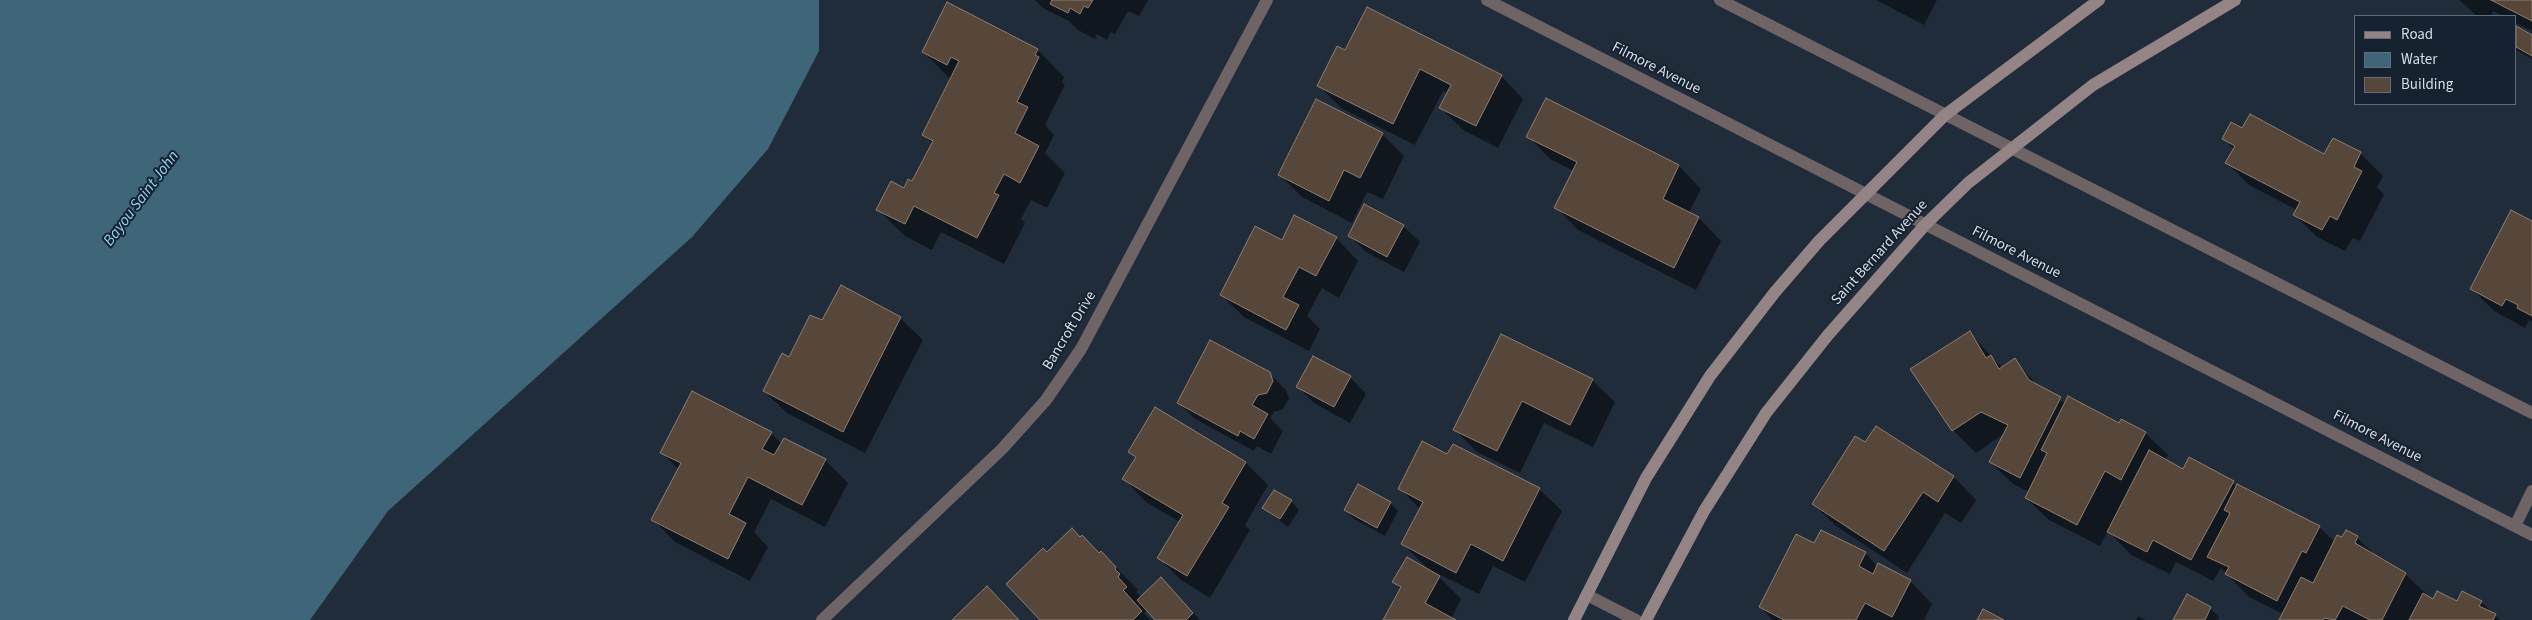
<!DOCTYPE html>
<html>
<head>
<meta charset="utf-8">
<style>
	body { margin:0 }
	#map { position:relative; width:2532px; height:620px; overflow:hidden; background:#212c3a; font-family:"Source Sans 3",sans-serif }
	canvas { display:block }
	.legend { position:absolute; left:2354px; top:15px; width:162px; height:90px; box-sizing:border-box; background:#172230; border:1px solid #636d79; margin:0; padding:6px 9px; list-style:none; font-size:15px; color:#d6dde7 }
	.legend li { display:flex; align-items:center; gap:10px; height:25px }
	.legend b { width:25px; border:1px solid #636d79 }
</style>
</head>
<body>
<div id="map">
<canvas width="2532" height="620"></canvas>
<ul class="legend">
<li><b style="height:6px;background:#958485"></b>Road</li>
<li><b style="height:14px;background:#3e6578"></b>Water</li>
<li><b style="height:14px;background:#57473a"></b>Building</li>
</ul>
</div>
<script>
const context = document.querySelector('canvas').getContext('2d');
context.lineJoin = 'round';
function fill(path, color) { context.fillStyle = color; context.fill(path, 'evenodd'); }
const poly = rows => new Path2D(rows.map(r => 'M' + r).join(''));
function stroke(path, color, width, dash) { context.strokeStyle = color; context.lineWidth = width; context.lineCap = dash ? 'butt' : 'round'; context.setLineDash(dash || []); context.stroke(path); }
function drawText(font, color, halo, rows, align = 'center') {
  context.font = font + ' "Source Sans 3",sans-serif'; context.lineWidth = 4; context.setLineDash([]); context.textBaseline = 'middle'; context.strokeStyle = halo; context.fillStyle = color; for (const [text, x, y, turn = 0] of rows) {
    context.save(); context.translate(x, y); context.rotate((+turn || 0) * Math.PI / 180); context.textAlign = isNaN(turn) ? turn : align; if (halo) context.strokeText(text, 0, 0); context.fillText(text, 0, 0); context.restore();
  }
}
fill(poly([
	[0,0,819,0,819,51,768,149,692,237,388,511,310,620,0,620]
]), '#3e6578');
fill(poly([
	[1035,0,1148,0,1139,16,1128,11,1115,34,1111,32,1107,40,1097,34,1095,39,1078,30,1069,21,1043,8],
	[1876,0,1937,0,1924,25],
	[2459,0,2532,0,2532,31,2516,23,2516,16,2503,16,2493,11,2492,14,2495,16,2477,16],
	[948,4,1038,50,1064,77,1062,82,1065,85,1045,125,1054,135,1045,153,1065,173,1047,208,1031,200,1021,219,1025,223,1004,264,941,232,932,250,905,236,878,210,913,183,933,144,923,135,950,79,924,52],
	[2516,28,2532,37,2532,59,2516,50],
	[1345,52,1501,76,1523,99,1498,148,1463,130,1441,108,1448,94,1443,91,1415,145,1341,108,1318,85],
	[1547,99,1679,166,1701,189,1689,213,1699,218,1721,241,1696,290,1578,230,1556,207,1574,171,1550,159,1528,136],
	[2243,130,2325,155,2333,140,2360,153,2383,176,2377,187,2384,195,2360,241,2353,238,2345,251,2317,237,2295,215,2297,210,2249,185,2227,163,2234,149,2223,139],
	[1382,134,1404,156,1383,199,1367,192,1352,223,1302,197,1280,175],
	[2532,223,2532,322,2529,320,2525,328,2494,311,2471,288],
	[1403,226,1420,242,1404,272,1366,252,1350,236],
	[1336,238,1358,261,1339,298,1322,288,1307,316,1320,329,1309,351,1244,317,1221,295,1282,242],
	[900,318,923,340,865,453,787,413,764,391,823,322],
	[1970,333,2002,368,2014,360,2040,388,2066,404,2145,433,2168,455,2165,460,2184,470,2190,459,2237,486,2319,527,2335,542,2357,538,2377,557,2405,574,2433,600,2481,602,2500,620,2280,620,2283,614,2249,597,2221,568,2213,581,2176,562,2170,574,2131,555,2108,531,2100,546,2049,520,2026,498,2029,492,2013,484,1990,462,2005,433,1976,453,1953,430,1912,369],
	[1501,335,1592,380,1615,402,1593,447,1544,423,1520,473,1477,452,1455,430],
	[1269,373,1286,390,1289,398,1283,409,1274,412,1270,418,1283,431,1271,454,1257,446,1254,451,1195,419,1178,402],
	[1350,377,1366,394,1350,423,1314,403,1298,387],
	[1876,427,1954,477,1976,500,1961,523,1945,513,1907,573,1836,526,1813,504,1865,444],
	[771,433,782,444,825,460,848,483,825,527,771,499,754,532,768,547,750,581,675,542,653,519,679,470,661,452],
	[1129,451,1245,462,1268,485,1245,525,1250,530,1210,598,1181,580,1159,558,1180,522,1146,502,1124,479,1136,458],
	[1448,456,1539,489,1562,511,1525,582,1493,566,1479,594,1428,569,1403,544,1420,509,1400,489],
	[1291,501,1299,510,1288,527,1263,508],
	[1390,503,1398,511,1385,536,1354,519,1345,510],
	[1081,539,1099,554,1101,552,1138,590,1136,592,1141,597,1177,596,1200,620,1157,620,1148,610,1144,613,1150,620,1042,620,1047,553],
	[1815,545,1865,553,1878,567,1910,581,1932,604,1924,620,1773,620,1760,607],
	[1439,577,1461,599,1451,619,1453,620,1384,620,1401,590,1394,582],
	[2187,596,2210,608,2219,617,2217,620,2174,620],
	[2138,616,2145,620,2136,620]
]), '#0007');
const building = poly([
	[1052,0,1093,0,1088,8,1084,6,1080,14,1070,8,1068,13,1050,4,1052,0],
	[2491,0,2532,0,2532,21,2491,0],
	[947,2,1038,49,1035,55,1039,57,1017,102,1028,107,1015,133,1039,146,1020,183,1004,174,994,193,999,195,977,238,914,206,905,224,876,210,891,181,904,188,908,179,912,181,933,141,922,135,959,61,951,57,947,65,922,52,947,2],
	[1367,7,1502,75,1476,126,1439,108,1451,85,1420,69,1393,124,1317,86,1337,46,1345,50,1367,7],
	[2516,26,2532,35,2532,56,2516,47,2516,26],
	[1546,98,1679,165,1663,199,1699,217,1674,268,1554,208,1577,162,1526,137,1546,98],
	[1316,99,1383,133,1360,178,1344,170,1329,201,1278,175,1316,99],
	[2250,114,2324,154,2333,138,2361,152,2354,167,2362,171,2337,220,2330,216,2322,230,2293,215,2300,202,2225,163,2235,146,2222,139,2231,122,2242,128,2250,114],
	[1364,204,1404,225,1387,257,1348,236,1364,204],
	[2511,210,2532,221,2532,316,2517,308,2518,305,2506,299,2502,306,2470,289,2511,210],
	[1294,215,1337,237,1316,276,1299,267,1283,297,1299,305,1286,330,1220,295,1255,226,1282,240,1294,215],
	[841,285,901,317,843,432,763,391,782,353,789,357,810,315,822,320,841,285],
	[1970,331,1986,358,1991,355,1999,369,2015,358,2029,380,2061,397,2020,478,1989,462,2008,425,1981,412,1952,431,1910,369,1970,331],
	[1501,334,1593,379,1570,425,1522,401,1497,451,1453,430,1501,334],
	[1210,340,1270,372,1273,381,1267,393,1258,395,1252,405,1268,414,1254,439,1240,431,1238,436,1177,403,1210,340],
	[1313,356,1351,376,1334,407,1296,387,1313,356],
	[692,391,772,432,762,449,774,455,784,438,826,459,802,505,748,477,729,514,746,523,728,559,651,520,681,463,660,453,692,391],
	[2068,396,2119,423,2121,419,2146,432,2121,480,2105,471,2077,525,2025,498,2047,453,2041,450,2068,396],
	[1155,407,1246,462,1222,503,1229,507,1187,576,1157,558,1183,515,1122,479,1136,457,1128,452,1155,407],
	[1876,426,1954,476,1938,502,1923,492,1884,551,1812,504,1855,436,1865,442,1876,426],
	[1422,441,1447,454,1453,444,1540,488,1503,561,1471,544,1456,573,1401,544,1423,502,1398,489,1422,441],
	[2149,450,2183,469,2189,457,2234,481,2191,560,2153,540,2147,552,2107,532,2149,450],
	[1358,484,1391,502,1377,528,1344,510,1358,484],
	[2237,484,2320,526,2306,553,2302,551,2277,601,2225,574,2229,567,2207,557,2230,513,2224,510,2237,484],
	[1274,490,1292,500,1280,519,1262,508,1274,490],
	[1072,528,1080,537,1082,535,1099,553,1101,551,1116,567,1115,569,1120,574,1118,577,1127,587,1123,590,1142,611,1133,620,1040,620,1006,584,1043,548,1047,552,1072,528],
	[1821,530,1866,552,1859,566,1873,574,1878,563,1911,580,1892,617,1865,603,1856,620,1784,620,1759,607,1796,534,1814,543,1821,530],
	[2346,530,2358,536,2355,543,2406,573,2382,620,2370,620,2343,606,2335,620,2324,618,2323,620,2279,620,2301,577,2313,583,2337,535,2342,537,2346,530],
	[1407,557,1440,576,1425,603,1456,620,1383,620,1401,587,1392,582,1407,557],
	[1161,577,1193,613,1186,620,1155,620,1137,600,1161,577],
	[987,586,1019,620,952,620,987,586],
	[2437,591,2457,601,2462,591,2482,601,2479,606,2496,614,2493,620,2409,620,2423,593,2433,599,2437,591],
	[2187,594,2211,607,2205,620,2173,620,2187,594],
	[1983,609,2004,620,1977,620,1983,609]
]);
fill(building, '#57473a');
stroke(building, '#8f7e6f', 1);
stroke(poly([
	[1587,595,1636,620],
	[822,620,1002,449,1046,400,1081,349,1267,0]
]), '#6f6465', 12);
stroke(poly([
	[1487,0,2532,535],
	[1720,0,2532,413],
	[2515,526,2532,491]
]), '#6f6465', 12);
stroke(poly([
	[1574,620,1646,478,1710,376,1775,292,1819,241,1945,115,2099,0],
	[1646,620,1704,511,1766,413,1828,335,1925,225,1968,183,2093,85,2235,0]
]), '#958485', 12);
drawText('15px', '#d6dde7', '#172230', [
	["Filmore Avenue",1656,69,27],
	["Saint Bernard Avenue",1880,253,-48],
	["Filmore Avenue",2016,253,27],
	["Bancroft Drive",1070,331,-59],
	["Filmore Avenue",2377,437,27]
]);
drawText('italic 16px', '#8fd4f6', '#172230', [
	["Bayou Saint John",142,199,-53]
]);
</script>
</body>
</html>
